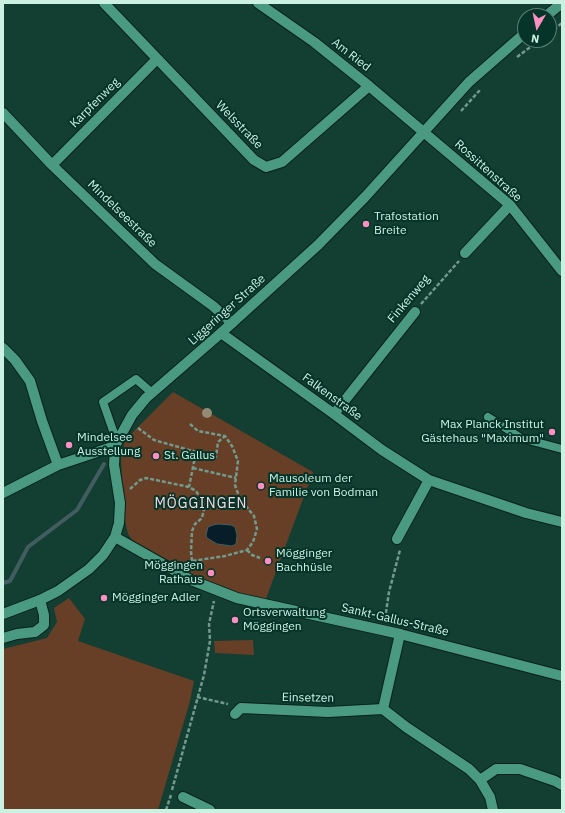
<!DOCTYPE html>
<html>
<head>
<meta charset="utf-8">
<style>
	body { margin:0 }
	#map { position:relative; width:565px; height:813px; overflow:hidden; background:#133e32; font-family:"IBM Plex Sans",sans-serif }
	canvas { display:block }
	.frame { position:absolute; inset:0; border:4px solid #cbf1e3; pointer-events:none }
	.north { position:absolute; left:517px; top:8px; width:40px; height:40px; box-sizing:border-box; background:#063428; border:1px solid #558073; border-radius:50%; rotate:189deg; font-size:11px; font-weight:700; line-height:16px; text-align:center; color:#cbf1e3 }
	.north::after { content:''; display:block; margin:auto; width:14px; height:18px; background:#fc8fc1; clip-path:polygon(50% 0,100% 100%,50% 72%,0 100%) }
</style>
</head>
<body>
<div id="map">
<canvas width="565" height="813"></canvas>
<div class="frame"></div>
<div class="north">N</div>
</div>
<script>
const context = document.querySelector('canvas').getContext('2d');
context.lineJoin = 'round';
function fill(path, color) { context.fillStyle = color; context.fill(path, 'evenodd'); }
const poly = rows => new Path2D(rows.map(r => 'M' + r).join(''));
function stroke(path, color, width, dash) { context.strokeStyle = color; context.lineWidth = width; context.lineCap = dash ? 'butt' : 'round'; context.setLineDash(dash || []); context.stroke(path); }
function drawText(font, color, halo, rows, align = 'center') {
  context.font = font + ' "IBM Plex Sans",sans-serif'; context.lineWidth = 4; context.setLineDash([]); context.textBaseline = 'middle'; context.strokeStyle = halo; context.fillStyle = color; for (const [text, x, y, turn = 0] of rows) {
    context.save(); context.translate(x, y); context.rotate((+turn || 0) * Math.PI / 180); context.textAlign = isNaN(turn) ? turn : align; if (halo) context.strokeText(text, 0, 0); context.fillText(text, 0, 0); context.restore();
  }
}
fill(poly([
	[173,392,313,472,264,604,208,588,135,544,128,534,123,511,121,457,125,440],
	[69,598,85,619,78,641,194,681,190,701,158,810,3,810,3,649,47,638,57,622,54,608],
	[253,640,254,655,215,653,214,641]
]), '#663f26');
const water = poly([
	[218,524,231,525,235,527,237,535,236,544,232,546,217,544,207,538,206,535,208,527,213,525,218,524]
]);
fill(water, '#071e28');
stroke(water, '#425d60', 1);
stroke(poly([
	[3,583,10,581,28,547,77,510,104,464]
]), '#425d60', 4);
const service = poly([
	[488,417,521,438,562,449],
	[117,442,103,402,136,379,152,393]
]);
const minor = poly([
	[104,3,254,160,266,167,282,162,369,86],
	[258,3,314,42,369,86,510,205,562,271],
	[3,113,52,165,155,264,213,306,232,323],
	[52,165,157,59],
	[465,253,510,205],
	[221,333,334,414,382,450,429,480,526,513,562,522],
	[3,348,15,360,30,381,42,421,58,465],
	[334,414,415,312],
	[3,493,58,465,115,446],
	[397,539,429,480],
	[400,634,383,709,406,727,469,769,480,780,490,797,493,810],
	[3,638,17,634,35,632,44,625,44,615,40,600],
	[235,714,241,708,328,712,383,709],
	[480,780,496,769,520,769,555,781,562,785],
	[183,797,210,810]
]);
const tertiary = poly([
	[546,16,562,3],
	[115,537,191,580,237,598,400,634,562,676],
	[3,614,40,600,58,591,89,569,103,555,115,537,119,523,120,503,114,465,115,446,132,415,146,398,221,333,318,245,365,197,469,82,525,33]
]);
stroke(service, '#09221b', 10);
stroke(minor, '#09221b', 12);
stroke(tertiary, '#09221b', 12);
stroke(poly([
	[530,16,535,11],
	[549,33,562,23],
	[517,57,540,40],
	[461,111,480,90],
	[421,304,459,261],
	[190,424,198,431,225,436,232,446,238,461,235,485,237,491,241,500,254,516,257,529,253,542,247,550,225,556,192,561],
	[138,428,154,440,196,452,189,487],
	[196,452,216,457,218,442,225,436],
	[193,468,236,478],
	[130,489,140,480,146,478,189,487,196,491,202,500,204,509,202,518,195,524,192,531,191,552,192,561,191,568],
	[247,550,252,555,260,558],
	[385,619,389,592,400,550],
	[197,697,228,704],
	[172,790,204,675,210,641,209,624,214,601],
	[166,810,171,795]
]), '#729a8d', 2.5, [4, 2]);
stroke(service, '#4a9a82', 8);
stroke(minor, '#4a9a82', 10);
stroke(tertiary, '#4a9a82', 10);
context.fillStyle = '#948b75';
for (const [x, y] of [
	[207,413]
]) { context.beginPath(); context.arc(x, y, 5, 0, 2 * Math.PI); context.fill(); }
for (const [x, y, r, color] of [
	[366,224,4,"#fc8fc1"],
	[552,432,4,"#fc8fc1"],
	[69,445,4,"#fc8fc1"],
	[156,456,4,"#fc8fc1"],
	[261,486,4,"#fc8fc1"],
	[268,561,4,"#fc8fc1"],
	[211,573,4,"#fc8fc1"],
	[104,598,4,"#fc8fc1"],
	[235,620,4,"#fc8fc1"]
]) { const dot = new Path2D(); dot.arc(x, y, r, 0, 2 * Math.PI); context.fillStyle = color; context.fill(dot); stroke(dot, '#063428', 1.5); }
drawText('12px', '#cbf1e3', '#063428', [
	["Am Ried",351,55,38],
	["Karpfenweg",95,103,-45],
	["Welsstraße",239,125,46],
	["Rossittenstraße",488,171,42],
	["Mindelseestraße",122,214,44],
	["Finkenweg",409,299,-50],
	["Liggeringer Straße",227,310,-42],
	["Falkenstraße",332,397,36],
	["Sankt-Gallus-Straße",395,620,13],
	["Einsetzen",308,698,1]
]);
drawText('12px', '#cbf1e3', '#063428', [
	["Trafostation",374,217],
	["Breite",374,231],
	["Max Planck Institut",544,425,"right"],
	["Gästehaus \"Maximum\"",544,439,"right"],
	["Mindelsee",77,438],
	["Ausstellung",77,452],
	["St. Gallus",164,456],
	["Mausoleum der",269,479],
	["Familie von Bodman",269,493],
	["Mögginger",276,554],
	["Bachhüsle",276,568],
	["Möggingen",203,566,"right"],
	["Rathaus",203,580,"right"],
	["Mögginger Adler",112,598],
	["Ortsverwaltung",243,613],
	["Möggingen",243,627]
], 'left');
context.letterSpacing = '1px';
drawText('14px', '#fad9e6', '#063428', [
	["MÖGGINGEN",201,504]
]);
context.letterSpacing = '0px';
</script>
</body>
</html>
